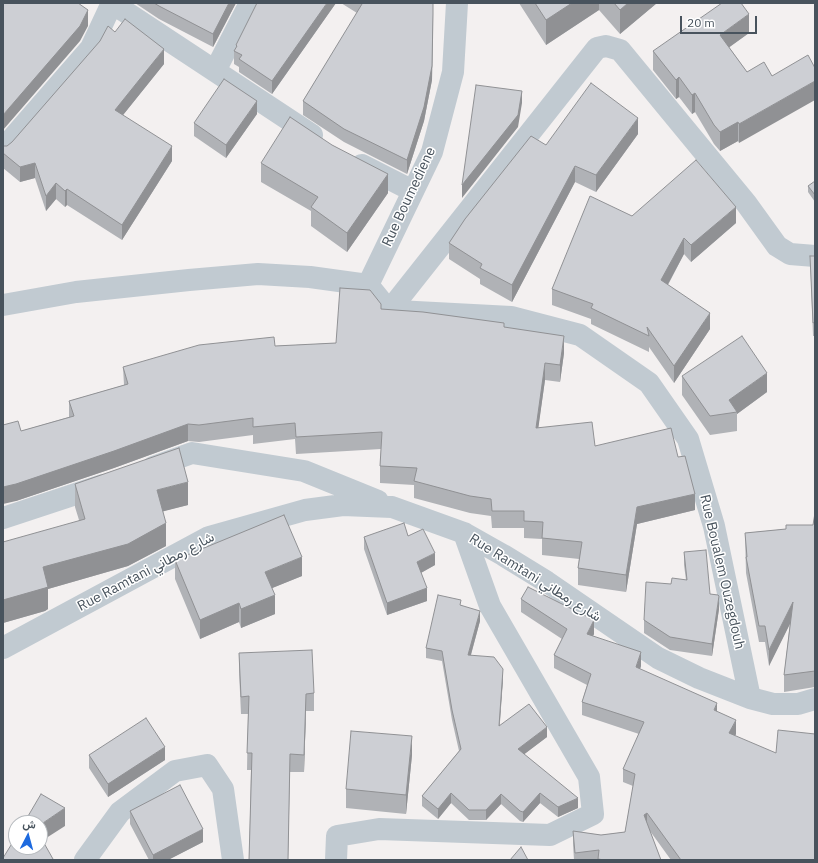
<!DOCTYPE html>
<html>
<head>
<meta charset="utf-8">
<style>
	body { margin:0 }
	#map { position:relative; width:818px; height:863px; overflow:hidden; background:#f3f0f0; font-family:"IBM Plex Sans",Vazirmatn,sans-serif }
	canvas { display:block }
	.frame { position:absolute; inset:0; border:4px solid #48535d; pointer-events:none }
	.north { position:absolute; left:8px; top:815px; width:40px; height:40px; box-sizing:border-box; background:#fff; border:1px solid #b6babe; border-radius:50%; rotate:6deg; font-size:11px; font-weight:700; line-height:16px; text-align:center; color:#48535d }
	.north::after { content:''; display:block; margin:auto; width:14px; height:18px; background:#1d6adf; clip-path:polygon(50% 0,100% 100%,50% 72%,0 100%) }
	.scale { position:absolute; left:680px; top:16px; width:77px; height:18px; box-sizing:border-box; border:2px solid #48535d; border-top:0; padding-left:5px; font-size:12px; line-height:14px; white-space:nowrap; color:#48535d; -webkit-text-stroke:3px #fff; paint-order:stroke }
</style>
</head>
<body>
<div id="map">
<canvas width="818" height="863"></canvas>
<div class="frame"></div>
<div class="north">ش</div>
<div class="scale">20 m</div>
</div>
<script>
const context = document.querySelector('canvas').getContext('2d');
context.lineJoin = 'round';
const poly = rows => new Path2D(rows.map(r => 'M' + r).join(''));
function stroke(path, color, width, dash) { context.strokeStyle = color; context.lineWidth = width; context.lineCap = dash ? 'butt' : 'round'; context.setLineDash(dash || []); context.stroke(path); }
function fill(path, color) { context.fillStyle = color; context.fill(path, 'evenodd'); }
function drawText(font, color, halo, rows, align = 'center') {
  context.font = font + ' "IBM Plex Sans",Vazirmatn,sans-serif'; context.lineWidth = 3; context.setLineDash([]); context.textBaseline = 'middle'; context.strokeStyle = halo; context.fillStyle = color; for (const [text, x, y, turn = 0] of rows) {
    context.save(); context.translate(x, y); context.rotate((+turn || 0) * Math.PI / 180); context.textAlign = isNaN(turn) ? turn : align; if (halo) context.strokeText(text, 0, 0); context.fillText(text, 0, 0); context.restore();
  }
}
stroke(poly([
	[112,3,312,135],
	[215,71,250,3],
	[3,149,91,48,112,3],
	[362,165,413,191],
	[3,305,76,292,189,280,258,274,310,277,368,285],
	[389,311,597,48,606,46,620,50,746,203,777,246,790,254,815,256],
	[389,311,368,285,432,152,453,72,457,3],
	[397,311,511,317,580,335,649,383,688,439,714,526,750,698],
	[153,467,192,453,304,471,378,501],
	[3,518,103,485],
	[3,648,209,537,305,510,343,505,392,507,464,533,503,555,547,582,658,658,699,678,750,698,773,704,798,704,815,699],
	[85,860,120,812,175,771,207,765,223,789,233,860],
	[336,860,337,836,379,829,550,835,593,814,589,777,490,606,464,533]
]), '#c1cad1', 22);
fill(poly([
	[135,3,236,3,213,47,159,19],
	[336,3,272,94,239,72,239,67,234,64,234,51,236,48,236,45],
	[341,3,433,3,433,28,432,80,424,121,407,174,344,142,303,115,303,101,357,13],
	[519,3,657,3,620,34,599,10,546,45],
	[115,32,164,64,123,115,172,161,122,240,67,205,65,207,56,199,46,211,35,178,20,182,3,168,3,146,7,146,12,142],
	[749,33,729,47,747,72,739,143,738,141,720,151,714,144,695,112,692,114,679,97,676,99,653,70,653,51],
	[257,114,226,158,194,136,194,123],
	[638,134,596,192,575,182,512,302,480,284,480,279,449,259,449,243,546,145],
	[261,163,388,193,347,252,311,226,311,211,261,182],
	[815,181,815,202,808,192,808,186],
	[632,216,736,223,691,262,684,254,668,285,710,329,674,383,649,347,649,352,591,324,591,319,552,305,552,289],
	[810,256,815,256,815,336,813,336],
	[381,309,504,327,564,353,560,382,545,380,538,428,595,446,678,457,695,510,637,524,626,592,578,585,578,568,579,559,542,555,542,539,524,538,524,528,492,528,491,516,470,513,414,498,414,485,380,483,380,466,381,449,296,454,295,439,253,444,253,435,199,442,188,441,114,468,16,501,21,431,69,417,69,401,124,385,123,367,275,346,336,343],
	[682,376,767,392,737,414,737,431,710,435,682,395],
	[75,484,188,505,163,511,166,546,128,566,48,589,48,609,45,611,3,623,79,520,75,507],
	[815,513,815,687,784,692,784,675,790,623,769,666,765,642,759,642,746,573,745,533,786,529,813,525],
	[408,536,435,565,421,573,427,601,387,615,364,549,364,537],
	[684,552,710,594,719,609,712,656,670,650,644,633,644,620,671,584,686,580,684,565],
	[175,560,302,576,272,588,275,614,241,628,239,622,200,639,175,579],
	[521,599,594,634,593,636,641,666,640,669,717,712,736,734,735,736,815,860,671,860,650,831,661,860,574,860,573,844,573,831,601,835,625,832,633,786,623,782,623,769,639,734,582,715,582,702,587,685,554,668,554,655,562,639,521,612],
	[461,605,480,621,471,655,503,679,499,726,547,737,524,754,578,808,558,817,540,803,523,822,520,821,501,804,486,820,469,820,451,803,438,819,422,806,422,796,459,751,452,720,442,661,426,658,426,648],
	[239,653,314,693,314,711,306,711,304,772,290,772,288,860,249,860,251,770,247,770,248,714,241,714,239,671],
	[89,755,165,760,108,797,89,768],
	[412,755,406,814,346,808,346,789],
	[130,811,203,842,168,860,149,860,130,824]
]), '#b0b2b6');
fill(poly([
	[229,3,236,3,213,47,213,34],
	[327,3,336,3,272,94,272,81],
	[572,3,599,3,599,10,546,45,546,20],
	[628,3,657,3,620,34,620,10],
	[88,10,88,26,80,41,3,130,3,115],
	[433,14,432,80,424,121,407,174,407,160],
	[749,14,749,33,720,54,720,35],
	[164,49,164,64,115,125,115,110],
	[679,77,679,97,676,99,676,80],
	[815,81,815,100,739,143,739,124],
	[522,91,522,103,518,127,462,198,462,185],
	[695,93,695,112,692,114,692,95],
	[257,101,257,114,226,158,226,145],
	[638,118,638,134,596,192,596,175],
	[738,122,738,141,720,151,720,132],
	[172,146,172,161,122,240,122,225],
	[35,163,35,178,20,182,20,167],
	[575,166,575,182,512,302,512,285],
	[388,174,388,193,347,252,347,233],
	[56,183,56,199,46,211,46,196],
	[67,189,67,205,65,207,65,191],
	[736,207,736,223,691,262,691,245],
	[684,238,684,254,661,297,661,280],
	[710,313,710,329,674,383,674,366],
	[564,336,564,353,560,382,560,365],
	[545,363,545,380,536,445,536,428],
	[767,373,767,392,737,414,737,412,729,400],
	[188,424,188,441,114,468,16,501,3,504,3,487],
	[188,482,188,505,157,513,157,490],
	[695,494,695,510,637,524,626,592,626,575,637,507],
	[166,523,166,546,128,566,48,589,48,609,45,611,3,623,3,600,43,567],
	[435,553,435,565,417,575,417,562],
	[302,557,302,576,265,591,265,572],
	[427,588,427,601,387,615,387,603],
	[275,595,275,614,241,628,241,609],
	[719,596,719,609,712,656,712,644],
	[793,602,793,618,769,666,769,650],
	[239,603,239,622,200,639,200,620],
	[480,611,480,621,468,665,468,655],
	[594,620,594,634,587,647,587,634],
	[641,652,641,666,636,680,636,667],
	[503,669,503,679,499,736,499,726],
	[306,694,306,711,304,772,304,755],
	[717,703,717,716,714,710],
	[736,720,736,734,729,747,729,733],
	[547,727,547,737,518,759,518,749],
	[412,736,412,755,406,814,406,795],
	[165,747,165,760,108,797,108,784],
	[451,793,451,803,438,819,438,809],
	[540,793,540,803,523,822,523,812],
	[501,794,501,804,486,820,486,810],
	[578,798,578,808,558,817,558,807],
	[65,808,65,826,40,842,40,825],
	[647,813,647,826,644,815],
	[203,829,203,842,168,860,153,860,153,855]
]), '#909194');
const building = poly([
	[3,3,78,3,88,10,80,26,3,115,3,3],
	[154,3,229,3,213,34,159,6,154,3],
	[257,3,327,3,272,81,239,59,242,55,234,51,237,46,236,45,257,3],
	[361,3,433,3,433,14,432,66,424,107,407,160,344,129,303,101,362,4,361,3],
	[535,3,572,3,546,20,535,3],
	[614,3,628,3,620,10,614,3],
	[722,3,741,3,749,14,720,35,747,72,764,62,772,76,808,55,815,68,815,81,739,124,738,122,720,132,714,125,695,93,692,95,679,77,676,80,653,51,722,3],
	[125,19,164,49,115,110,172,146,122,225,67,189,65,191,56,183,46,196,35,163,20,167,3,153,3,146,7,146,12,142,100,41,108,26,115,32,125,19],
	[224,79,257,101,226,145,194,123,224,79],
	[591,83,638,118,596,175,575,166,512,285,480,268,482,264,449,243,465,219,531,136,546,145,591,83],
	[476,85,522,91,518,115,462,185,476,85],
	[290,117,332,145,388,174,347,233,311,207,318,197,261,163,290,117],
	[696,160,736,207,691,245,684,238,661,280,710,313,674,366,647,327,649,336,591,308,593,304,552,289,590,196,632,216,696,160],
	[815,181,815,195,808,186,815,181],
	[810,256,815,256,815,322,813,323,810,256],
	[340,288,370,290,381,304,381,309,423,312,504,323,504,327,564,336,560,365,545,363,536,428,592,422,595,446,671,428,678,457,685,456,695,494,637,507,626,575,578,568,582,542,542,538,543,522,524,521,524,511,492,511,491,499,470,496,414,481,417,468,380,466,382,432,296,437,295,423,253,427,253,418,199,425,188,424,114,451,16,484,3,487,3,425,18,421,21,431,74,416,69,401,128,384,123,367,199,345,274,337,275,346,336,343,340,288],
	[742,336,767,373,729,400,737,412,710,416,682,376,742,336],
	[179,448,188,482,157,490,166,523,128,544,43,567,48,587,45,588,3,600,3,542,85,519,75,484,179,448],
	[815,513,815,671,784,675,793,602,769,650,765,626,759,626,746,557,747,557,745,533,786,529,786,525,813,525,815,513],
	[284,515,302,557,265,572,275,595,241,609,239,603,200,620,175,560,284,515],
	[404,523,408,536,423,529,435,553,417,562,427,588,387,603,364,537,404,523],
	[706,550,710,594,718,595,719,596,712,644,670,637,644,620,646,582,671,584,672,578,687,580,684,552,706,550],
	[528,587,594,620,587,634,641,652,636,667,717,703,714,710,736,720,729,733,776,753,778,730,815,734,815,860,681,860,647,813,644,815,661,860,604,860,598,859,599,850,575,853,573,831,601,835,625,832,635,774,623,769,644,722,582,702,591,674,554,655,567,629,521,599,528,587],
	[438,595,461,600,460,605,480,611,468,655,494,657,503,669,499,726,529,704,547,727,518,749,578,798,558,807,540,793,523,812,520,811,501,794,486,810,469,810,451,793,438,809,422,796,461,749,452,710,442,651,426,648,438,595],
	[312,650,314,693,306,694,304,755,290,754,288,860,249,860,252,753,247,753,249,696,241,697,239,653,312,650],
	[146,718,165,747,108,784,89,755,146,718],
	[351,731,412,736,406,795,346,789,351,731],
	[180,785,203,829,153,855,130,811,180,785],
	[41,794,65,808,40,825,40,823,24,823,41,794],
	[40,836,53,859,53,860,3,860,3,858,16,837,16,847,40,847,40,836],
	[521,847,528,860,510,860,521,847]
]);
fill(building, '#cdcfd4');
stroke(building, '#909194', 1);
drawText('14px', '#48535d', '#fff', [
	["Rue Boumediene",409,197,-65],
	["Rue Ramtani شارع رمطاني",146,572,-28],
	["Rue Boualem Ouzegdouh",722,572,77],
	["Rue Ramtani شارع رمطاني",535,578,32]
]);
</script>
</body>
</html>
